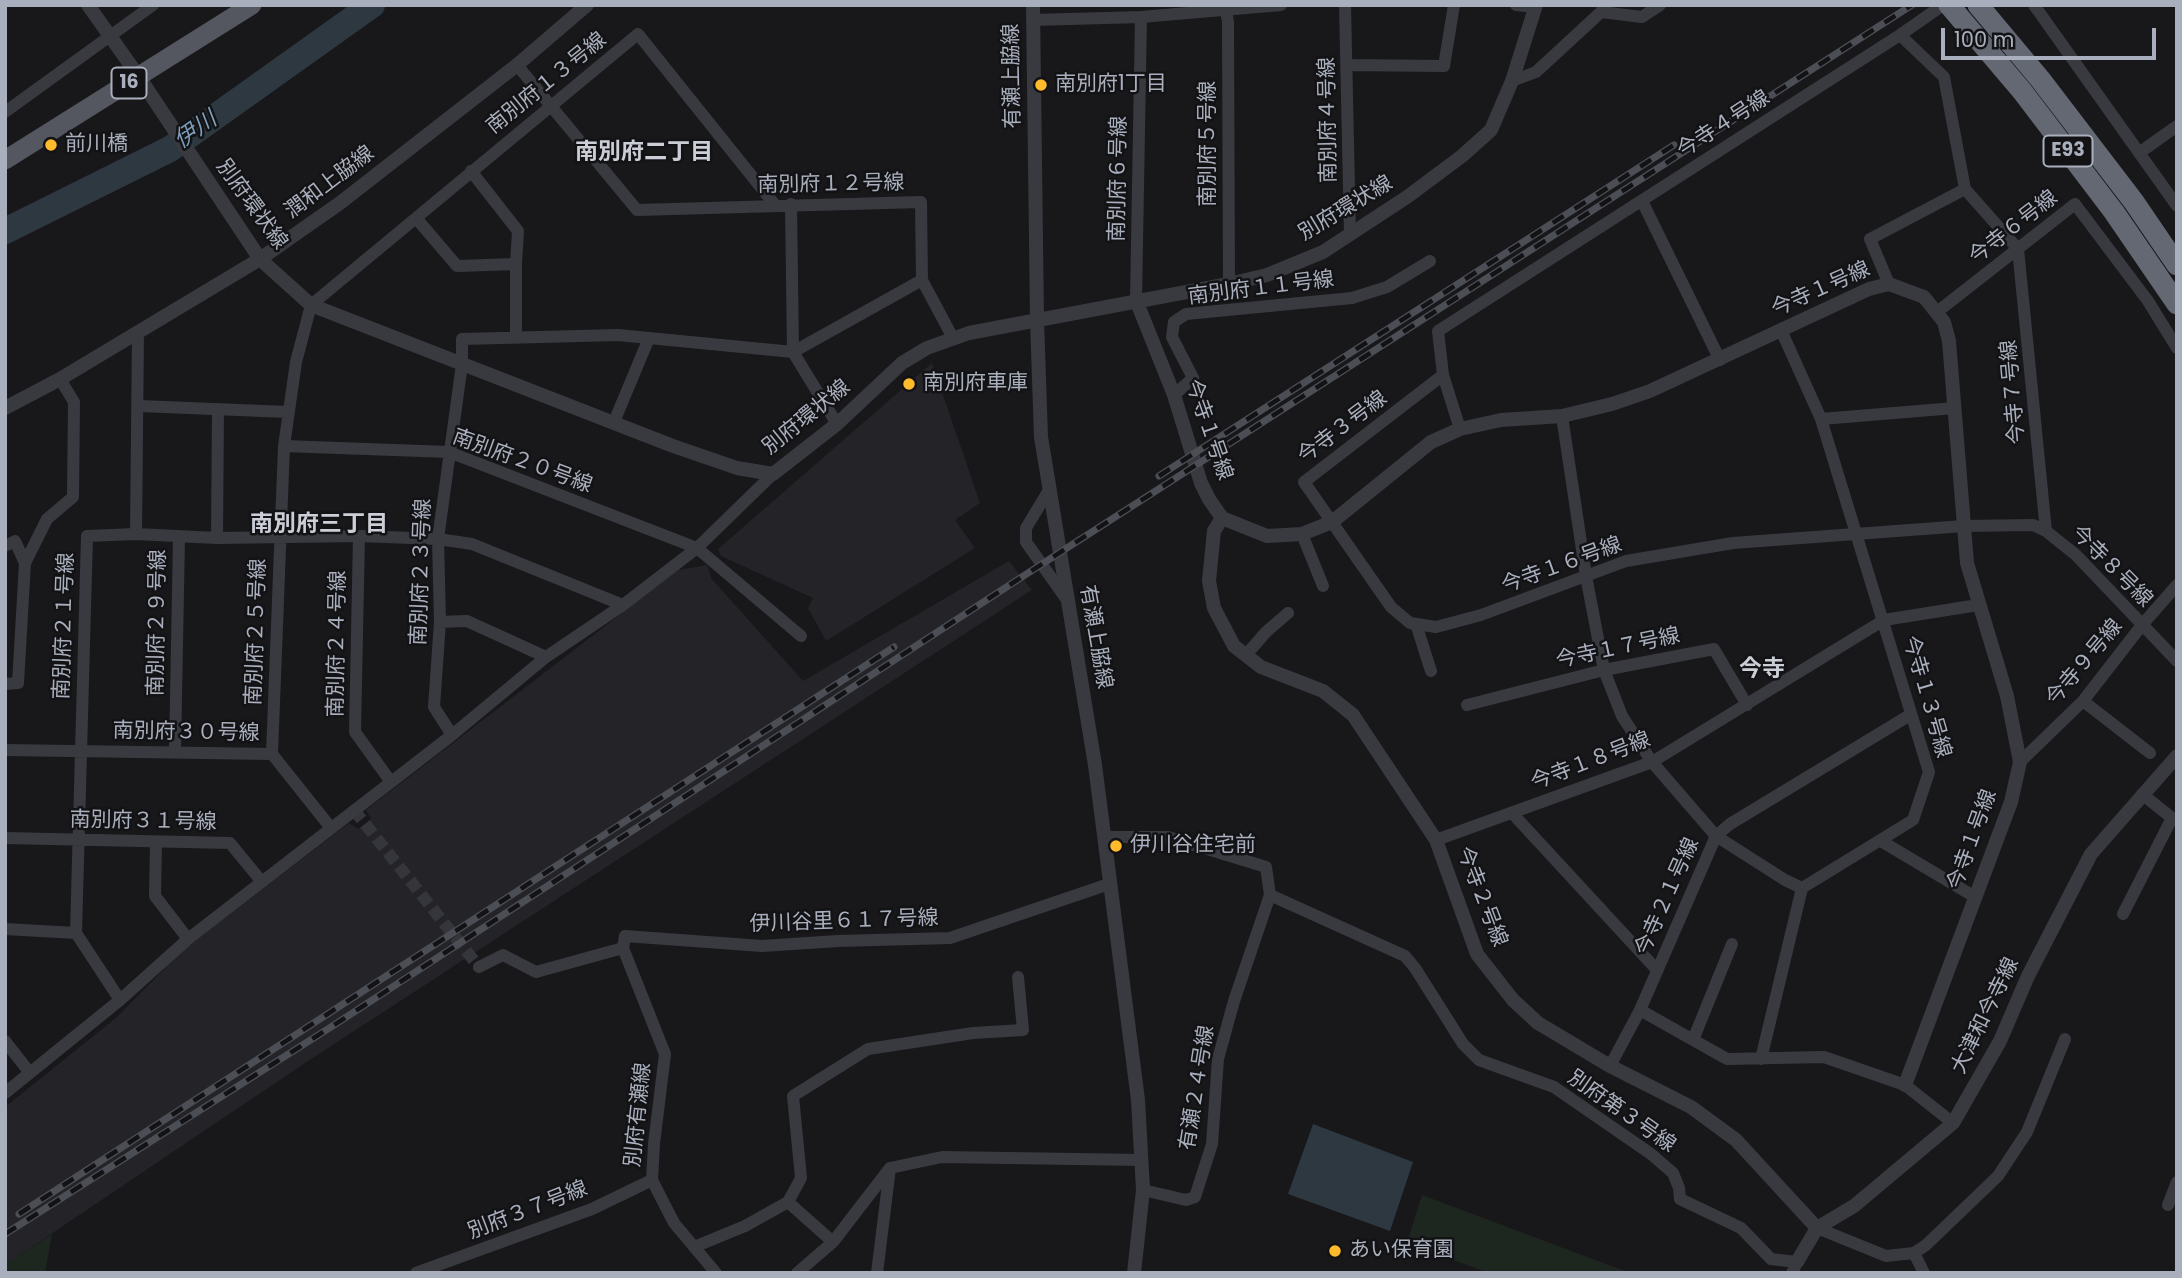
<!DOCTYPE html>
<html>
<head>
<meta charset="utf-8">
<style>
	body { margin:0 }
	#map { position:relative; width:2182px; height:1278px; overflow:hidden; background:#18181b; font-family:Poppins,sans-serif }
	canvas { display:block }
	.frame { position:absolute; inset:0; border:7px solid #a9afbc; pointer-events:none }
	.scale { position:absolute; left:1941px; top:28px; width:215px; height:32px; box-sizing:border-box; border:4px solid #a9afbc; border-top:0; padding-left:9px; font-size:21px; line-height:24px; white-space:nowrap; color:#a9afbc; -webkit-text-stroke:5px #131316; paint-order:stroke }
</style>
</head>
<body>
<div id="map">
<canvas width="2182" height="1278"></canvas>
<div class="frame"></div>
<div class="scale">100 m</div>
</div>
<script>
const context = document.querySelector('canvas').getContext('2d');
context.lineJoin = 'round';
function fill(path, color) { context.fillStyle = color; context.fill(path, 'evenodd'); }
const poly = rows => new Path2D(rows.map(r => 'M' + r).join(''));
function stroke(path, color, width, dash) { context.strokeStyle = color; context.lineWidth = width; context.lineCap = dash ? 'butt' : 'round'; context.setLineDash(dash || []); context.stroke(path); }
function drawText(font, color, halo, rows, align = 'center') {
  context.font = font + ' Poppins,"Noto Sans JP",sans-serif'; context.lineWidth = 5; context.setLineDash([]); context.textBaseline = 'middle'; context.strokeStyle = halo; context.fillStyle = color; for (const [text, x, y, turn = 0] of rows) {
    context.save(); context.translate(x, y); context.rotate((+turn || 0) * Math.PI / 180); context.textAlign = isNaN(turn) ? turn : align; if (halo) context.strokeText(text, 0, 0); context.fillText(text, 0, 0); context.restore();
  }
}
fill(poly([
	[932,363,980,503,955,520,975,548,826,641,808,608,813,598,721,556,718,549],
	[1009,561,1032,590,305,1063,5,1265,5,1107,117,1017,181,952,349,823,358,829,371,819,366,810,678,570,707,565,711,578,803,681]
]), '#242428');
fill(poly([
	[1422,1195,1630,1273,1489,1273,1407,1243],
	[52,1234,45,1273,5,1273,5,1265]
]), '#1e271f');
fill(poly([
	[1313,1124,1413,1162,1390,1231,1288,1194]
]), '#2d3841');
stroke(poly([
	[5,231,170,149,372,5]
]), '#2d3841', 26);
stroke(poly([
	[354,810,479,967]
]), '#35363b', 12, [12, 6]);
stroke(poly([
	[1225,5,1228,22,1229,284],
	[1345,5,1350,235],
	[1516,5,1535,7],
	[2034,5,2177,206],
	[1601,12,1642,17,1660,5],
	[1033,20,1141,17,1281,5],
	[1900,35,1943,5],
	[517,65,637,210,921,202,922,280,793,352,649,338,614,422],
	[1347,65,1444,66,1454,5],
	[1512,81,1536,72,1601,12,1604,5],
	[5,112,153,5],
	[2139,153,2177,126],
	[1642,201,1720,360],
	[791,204,793,352,837,424],
	[416,218,457,266,516,264,518,231,471,171],
	[922,280,953,338],
	[1889,284,1870,239,1965,189],
	[1136,300,1141,17],
	[1937,312,2075,204,2148,301,2177,348],
	[516,337,516,264],
	[1443,375,1304,482,1391,607,1410,623,1436,627,1481,615,1626,561,1733,543,1964,526,2033,525,2046,531,2076,555,2177,661],
	[1174,395,1193,378,1172,337,1174,322,1186,314,1352,298,1387,287,1430,261],
	[139,406,288,412],
	[1562,416,1586,576,1604,670,1622,716,1652,762,1716,836,1785,880,1802,888,1913,820,1929,772,1821,419,1781,330],
	[1821,419,1955,408],
	[1460,429,1443,375,1438,331,1900,35,1944,77,1965,189,2018,249,2046,531],
	[284,446,449,452,697,548,801,636],
	[1049,490,1026,528,1026,542,1067,600],
	[136,534,138,332],
	[1302,534,1323,586],
	[359,536,355,732,391,782],
	[217,538,218,409],
	[5,546,15,541,25,563],
	[440,622,467,621,546,657],
	[1416,624,1431,671],
	[1246,655,1266,632,1288,613],
	[5,684,18,683,25,563,47,519,73,497,74,402,60,379],
	[2083,701,2150,753],
	[1467,705,1604,670,1714,649,1747,705],
	[452,735,434,707,440,622,438,539,462,364,462,339,618,335,649,338],
	[5,750,272,754,331,828],
	[175,752,179,537],
	[272,754,284,446,296,362,311,305,638,34,775,205],
	[2020,762,2083,701,2142,625,2177,585],
	[1512,813,1657,970],
	[1104,837,1168,837,1266,867,1270,895,1405,956,1415,968,1463,1044,1479,1060,1554,1087,1651,1154,1673,1173,1679,1188,1680,1199,1741,1228,1771,1259,1797,1262,1792,1273],
	[5,838,230,843,262,882],
	[1436,840,1652,762,1884,620,1978,605],
	[1881,841,1975,897],
	[156,842,155,896,188,939],
	[2123,914,2172,818,2142,794],
	[5,929,76,933],
	[479,967,503,955,536,972,623,948],
	[120,1000,76,933,87,536,136,534,217,538,359,536,438,539,472,544,623,605],
	[1640,1010,1727,1059,1824,1057,1905,1085,1953,1123],
	[1693,1040,1732,944],
	[5,1041,30,1073],
	[1761,1059,1802,888],
	[1610,1066,1640,1010,1716,836,1730,824,1910,715],
	[5,1093,120,1000,188,939,452,735,546,657,623,605,697,548,773,474],
	[1143,1190,1186,1200,1195,1197,1212,1144,1218,1059,1234,1001,1270,895],
	[788,1202,833,1242],
	[2168,1205,2177,1182],
	[1817,1228,1886,1256,1914,1253,1926,1245,1998,1176,2027,1132,2065,1039],
	[694,1247,745,1226,788,1202,801,1178,793,1096,868,1049,973,1033,1023,1030,1018,977],
	[1914,1253,1924,1273],
	[416,1273,592,1209,652,1180],
	[716,1273,674,1223,652,1180,654,1144,665,1054,623,948,625,936,762,946,838,941,950,938,1109,884],
	[797,1273,833,1242,890,1168,942,1157,1142,1160],
	[877,1273,890,1168]
]), '#393a40', 12);
stroke(poly([
	[88,5,139,77,260,259,311,305,673,446,737,468,773,474,837,424,902,363,927,348,969,333,1229,284,1267,275,1323,252,1407,197,1462,156,1491,130,1512,81,1536,5],
	[1033,5,1037,320,1041,437,1095,765,1138,1100,1143,1190,1134,1273],
	[1136,300,1174,395,1201,483,1209,499,1222,518,1267,536,1302,534,1332,522,1431,442,1460,429,1501,420,1562,416,1612,404,1650,391,1869,289,1889,284,1924,297,1944,322,1949,341,1967,563,2007,696,2020,762,2011,802,1905,1085],
	[5,408,60,379,260,259,340,203,517,65,587,5],
	[1222,518,1214,531,1209,581,1214,608,1234,646,1261,667,1323,691,1353,715,1436,840,1477,954,1513,1000,1538,1023,1610,1066,1691,1107,1736,1140,1817,1228],
	[1797,1262,1817,1228,1854,1206,1953,1123,2000,1041,2028,976,2091,854,2177,756]
]), '#393a40', 14);
stroke(poly([
	[5,160,252,5]
]), '#555760', 19);
stroke(poly([
	[1949,5,2022,91,2114,212,2177,304],
	[1978,5,2040,79,2134,202,2177,265]
]), '#646872', 21);
const rail = poly([
	[1159,476,1674,145],
	[19,1214,894,647],
	[5,1234,331,1027,1028,573,1912,5]
]);
stroke(rail, '#4c4e56', 7);
stroke(rail, '#131316', 4.5, [13]);
for (const [x, y, r, color] of [
	[1041,85,7,"#ffbb2c"],
	[51,145,7,"#ffbb2c"],
	[909,384,7,"#ffbb2c"],
	[1116,846,7,"#ffbb2c"],
	[1335,1251,7,"#ffbb2c"]
]) { const dot = new Path2D(); dot.arc(x, y, r, 0, 2 * Math.PI); context.fillStyle = color; context.fill(dot); stroke(dot, '#131316', 2.5); }
for (const [x, y, w] of [
	[129,83,35],
	[2068,151,49]
]) { const box = new Path2D(); box.roundRect(x - w / 2, y - 15.5, w, 31, 5); context.fillStyle = '#131316'; context.fill(box); stroke(box, '#a9afbc', 2); }
drawText('bold 19px', '#a9afbc', null, [
	["16",129,83],
	["E93",2068,151]
]);
drawText('21px', '#a9afbc', '#131316', [
	["有瀬上脇線",1013,76,-91],
	["南別府１３号線",547,84,-39],
	["南別府４号線",1329,120,-91],
	["今寺４号線",1724,125,-33],
	["南別府５号線",1209,144,-90],
	["南別府６号線",1119,179,-89],
	["潤和上脇線",330,183,-37],
	["南別府１２号線",831,185,-1],
	["別府環状線",251,205,54],
	["別府環状線",1346,209,-31],
	["今寺６号線",2014,228,-38],
	["南別府１１号線",1261,289,-7],
	["今寺１号線",1821,290,-24],
	["今寺７号線",2014,392,-95],
	["別府環状線",807,418,-39],
	["今寺３号線",1343,428,-37],
	["今寺１号線",1208,430,71],
	["南別府２０号線",522,462,20],
	["今寺１６号線",1562,566,-20],
	["今寺８号線",2111,567,45],
	["南別府２３号線",422,572,-88],
	["南別府２９号線",158,623,-89],
	["南別府２１号線",65,626,-88],
	["南別府２５号線",257,632,-88],
	["有瀬上脇線",1095,637,80],
	["南別府２４号線",338,644,-89],
	["今寺１７号線",1618,649,-12],
	["今寺９号線",2085,663,-50],
	["今寺１３号線",1926,697,74],
	["南別府３０号線",186,733,1],
	["今寺１８号線",1591,762,-21],
	["南別府３１号線",143,822,1],
	["今寺１号線",1973,840,-70],
	["今寺２号線",1481,897,69],
	["今寺２１号線",1668,897,-66],
	["伊川谷里６１７号線",844,922,-2],
	["大津和今寺線",1986,1016,-64],
	["有瀬２４号線",1198,1088,-81],
	["別府第３号線",1621,1112,35],
	["別府有瀬線",639,1115,-84],
	["別府３７号線",528,1211,-21]
]);
drawText('21px', '#a9afbc', '#131316', [
	["南別府1丁目",1055,85],
	["前川橋",65,145],
	["南別府車庫",923,384],
	["伊川谷住宅前",1130,846],
	["あい保育園",1349,1251]
], 'left');
drawText('italic 23px', '#7d9dba', '#131316', [
	["伊川",196,131,-35]
]);
drawText('bold 23px', '#cbced7', '#131316', [
	["南別府二丁目",644,153],
	["南別府三丁目",319,525],
	["今寺",1762,670]
]);
</script>
</body>
</html>
